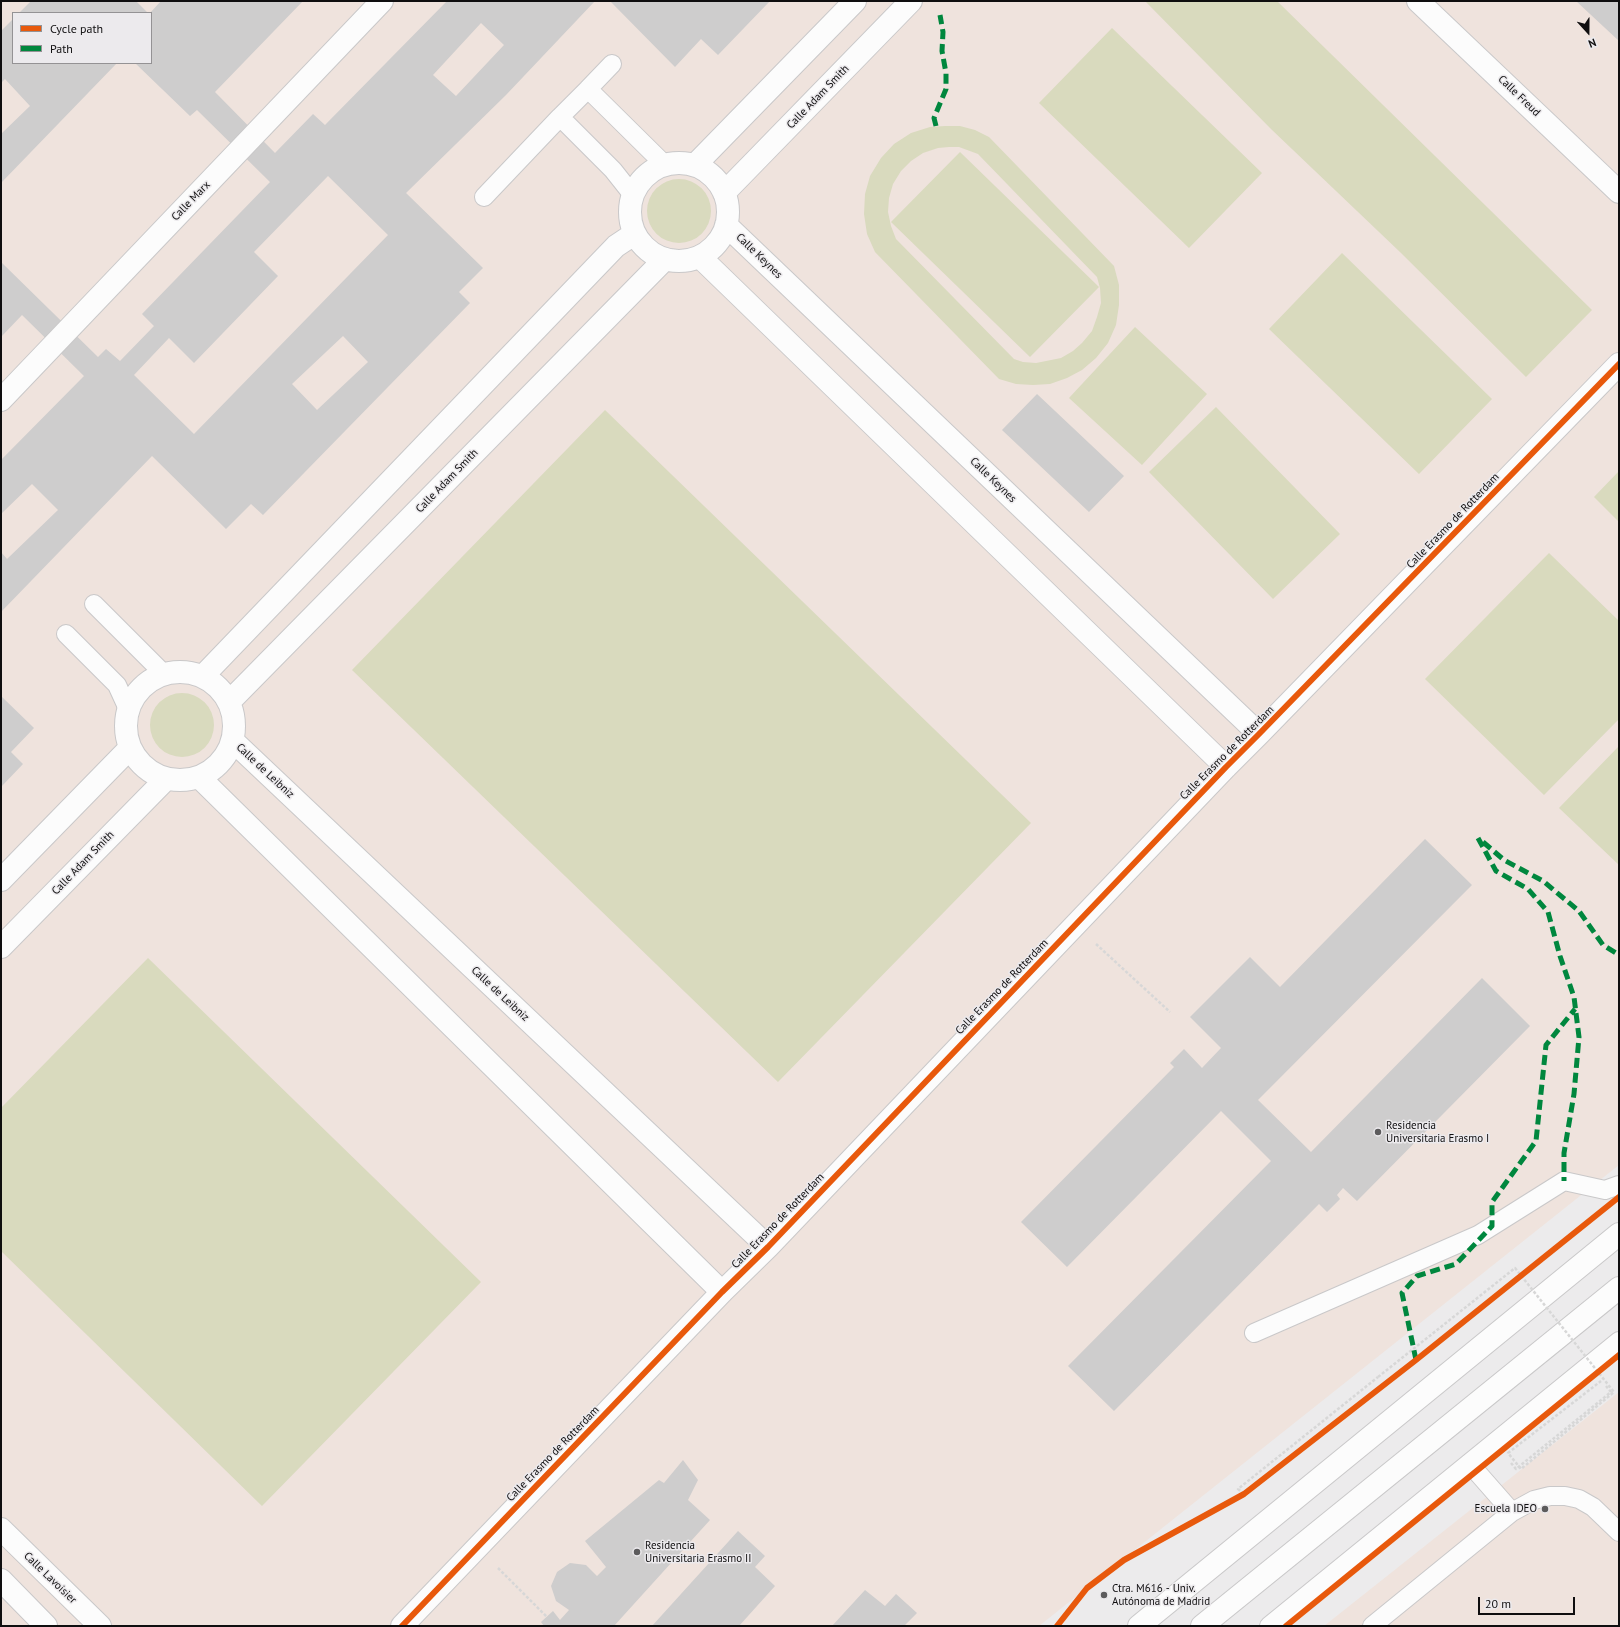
<!DOCTYPE html>
<html>
<head>
<meta charset="utf-8">
<style>
	body { margin:0 }
	#map { position:relative; width:1620px; height:1627px; overflow:hidden; background:#ecebec; font-family:"PT Sans",sans-serif }
	canvas { display:block }
	.frame { position:absolute; inset:0; border:2px solid #0f0e0f; pointer-events:none }
	.legend { position:absolute; left:12px; top:12px; width:140px; height:52px; box-sizing:border-box; background:#eceaed; border:1px solid #949294; margin:0; padding:5px 7px; list-style:none; font-size:12px; color:#0f0e0f }
	.legend li { display:flex; align-items:center; gap:8px; height:20px }
	.legend b { width:20px; border:1px solid #949294 }
	.north { position:absolute; left:1568px; top:12px; width:40px; height:40px; -webkit-text-stroke:3px #eceaed; paint-order:stroke; rotate:159deg; font-size:11px; font-weight:700; line-height:16px; text-align:center; color:#0f0e0f }
	.north::after { content:''; display:block; margin:auto; width:14px; height:18px; background:#0f0e0f; clip-path:polygon(50% 0,100% 100%,50% 72%,0 100%) }
	.scale { position:absolute; left:1478px; top:1597px; width:97px; height:18px; box-sizing:border-box; border:2px solid #0f0e0f; border-top:0; padding-left:5px; font-size:12px; line-height:14px; white-space:nowrap; color:#0f0e0f; -webkit-text-stroke:3px #eceaed; paint-order:stroke }
</style>
</head>
<body>
<div id="map">
<canvas width="1620" height="1627"></canvas>
<div class="frame"></div>
<ul class="legend">
<li><b style="height:5px;background:#e8590c"></b>Cycle path</li>
<li><b style="height:5px;background:#00873e"></b>Path</li>
</ul>
<div class="north">N</div>
<div class="scale">20 m</div>
</div>
<script>
const context = document.querySelector('canvas').getContext('2d');
context.lineJoin = 'round';
function fill(path, color) { context.fillStyle = color; context.fill(path, 'evenodd'); }
const poly = rows => new Path2D(rows.map(r => 'M' + r).join(''));
function stroke(path, color, width, dash) { context.strokeStyle = color; context.lineWidth = width; context.lineCap = dash ? 'butt' : 'round'; context.setLineDash(dash || []); context.stroke(path); }
function drawText(font, color, halo, rows, align = 'center') {
  context.font = font + ' "PT Sans",sans-serif'; context.lineWidth = 3; context.setLineDash([]); context.textBaseline = 'middle'; context.strokeStyle = halo; context.fillStyle = color; for (const [text, x, y, turn = 0] of rows) {
    context.save(); context.translate(x, y); context.rotate((+turn || 0) * Math.PI / 180); context.textAlign = isNaN(turn) ? turn : align; if (halo) context.strokeText(text, 0, 0); context.fillText(text, 0, 0); context.restore();
  }
}
fill(poly([
	[1,1,1619,1,1619,1165,1039,1626,1,1626],
	[13,13,151,13,151,63,13,63],
	[1619,1392,1619,1626,1324,1626]
]), '#efe3dd');
fill(poly([
	[1145,1,1277,1,1592,310,1526,377,1400,252,1271,129],
	[1112,28,1262,173,1189,248,1039,103],
	[945,126,960,126,975,130,989,137,1114,266,1119,285,1119,305,1116,325,1108,343,1096,358,1082,370,1067,378,1050,384,1033,385,1016,384,999,379,875,252,867,234,864,214,865,194,870,176,881,158,894,144,911,133,930,127],
	[949,147,959,147,978,154,1097,277,1100,288,1101,303,1097,317,1092,331,1082,343,1073,351,1061,358,1036,363,1023,362,1014,359,896,239,891,226,888,212,889,198,893,184,901,171,911,161,923,153,938,148],
	[960,152,1099,287,1030,357,891,222],
	'647 211a32 32 0 1 1 64 0a32 32 0 1 1-64 0Z',
	[1342,253,1492,399,1419,474,1269,329],
	[1135,327,1207,394,1142,465,1069,398],
	[1216,407,1340,534,1273,599,1149,472],
	[605,410,1031,823,778,1082,352,670],
	[1619,471,1619,522,1594,497],
	[1549,553,1619,621,1619,719,1544,795,1425,679],
	'150 725a32 32 0 1 1 64 0a32 32 0 1 1-64 0Z',
	[1619,746,1619,865,1559,808],
	[148,958,481,1282,262,1506,1,1251,1,1108]
]), '#d9dabe');
fill(poly([
	[31,1,136,1,148,13,19,13],
	[161,1,303,1,215,92,275,153,313,114,325,125,447,1,595,1,506,95,406,193,483,268,459,292,470,303,263,515,251,504,226,529,152,456,1,612,1,552,7,559,58,510,32,484,1,514,1,460,84,376,22,315,1,337,1,262,98,357,106,349,120,361,154,326,142,314,270,182,197,110,190,116,135,63,151,63,151,13,150,13],
	[481,23,504,45,456,96,433,75],
	[328,176,388,235,194,434,134,375,169,338,194,363,278,276,254,252],
	[343,336,368,362,317,410,292,384],
	[610,1,770,1,718,55,701,39,675,67],
	[1576,1,1619,1,1619,41],
	[13,19,13,63,117,63,1,183,1,134,30,106,5,79,1,83,1,31],
	[1037,394,1124,476,1089,512,1002,430],
	[1,696,34,728,11,752,23,764,1,787],
	[1425,839,1472,885,1258,1100,1311,1152,1482,978,1530,1026,1357,1201,1343,1188,1337,1195,1340,1199,1327,1212,1319,1204,1114,1411,1068,1366,1271,1161,1221,1111,1067,1267,1021,1222,1174,1067,1170,1063,1184,1049,1202,1068,1221,1048,1190,1017,1250,957,1280,987],
	[683,1460,698,1480,688,1500,710,1520,614,1626,544,1626,541,1622,553,1611,560,1620,569,1610,556,1601,551,1586,557,1572,570,1563,586,1565,597,1576,606,1567,585,1541,659,1480,664,1483],
	[738,1531,765,1556,755,1567,775,1586,739,1626,652,1626],
	[865,1590,885,1606,896,1594,917,1613,904,1626,832,1626]
]), '#cecdcd');
const service = poly([
	[588,89,612,64],
	[632,194,613,170,560,117,588,89,665,165],
	[484,197,560,117],
	[94,604,164,674],
	[66,634,117,685,128,709],
	[1254,1333,1478,1235,1564,1181,1605,1190,1619,1185],
	[1512,1512,1534,1500,1550,1496,1565,1496,1579,1499,1593,1507,1619,1532],
	[1269,1626,1619,1341],
	[1372,1626,1512,1512,1469,1463]
]);
const minor = poly([
	[1418,1,1619,192],
	'630 212a49 49 0 1 1 98 0a49 49 0 1 1-98 0Z',
	[695,165,855,1],
	[724,193,911,1],
	[726,225,1259,734],
	[700,257,1226,767],
	[1,400,382,1],
	'126 726a54 54 0 1 1 108 0a54 54 0 1 1-108 0Z',
	[203,676,616,246,634,234],
	[229,702,664,260],
	[233,741,768,1247],
	[199,777,722,1292],
	[1,880,129,749],
	[1,947,166,779],
	[1,1529,100,1626],
	[1,1580,46,1626],
	[402,1626,722,1292,768,1247,1226,767,1259,734,1619,364]
]);
const trunk = poly([
	[1139,1626,1619,1234],
	[1202,1626,1619,1288]
]);
stroke(service, '#c9c8c9', 20);
stroke(minor, '#c9c8c9', 24);
stroke(trunk, '#c9c8c9', 24);
stroke(poly([
	[1096,944,1170,1012],
	[1511,1463,1516,1469,1611,1392,1606,1386],
	[1244,1494,1238,1489,1378,1377],
	[498,1568,547,1617]
]), '#d7d7d7', 2.5, [3, 2]);
stroke(service, '#fcfcfc', 18);
stroke(minor, '#fcfcfc', 22);
stroke(trunk, '#fcfcfc', 22);
stroke(poly([
	[1378,1377,1515,1268,1614,1392,1521,1469,1508,1453,1601,1381]
]), '#d7d7d7', 2.5, [3, 2]);
stroke(poly([
	[936,126,934,118,946,89,946,73,942,51,943,32,940,15],
	[1478,838,1496,871,1528,889,1548,912,1560,956,1574,997,1579,1037,1574,1094,1564,1153,1564,1181],
	[1483,842,1504,860,1543,881,1579,911,1603,945,1619,955],
	[1416,1360,1402,1293,1417,1276,1456,1264,1492,1226,1492,1202,1536,1141,1546,1045,1575,1009]
]), '#00873e', 5, [10, 5]);
stroke(poly([
	[402,1626,722,1292,768,1247,1226,767,1259,734,1619,364],
	[1057,1626,1087,1588,1124,1560,1244,1494,1416,1360,1619,1197],
	[1286,1626,1619,1355]
]), '#e8590c', 6);
for (const [x, y, r, color] of [
	[1378,1132,4,"#5c5b5c"],
	[1545,1509,4,"#5c5b5c"],
	[637,1552,4,"#5c5b5c"],
	[1104,1595,4,"#5c5b5c"]
]) { const dot = new Path2D(); dot.arc(x, y, r, 0, 2 * Math.PI); context.fillStyle = color; context.fill(dot); stroke(dot, '#eceaed', 1.5); }
drawText('11px', '#0f0e0f', '#eceaed', [
	["Calle Freud",1519,96,44],
	["Calle Adam Smith",818,97,-46],
	["Calle Marx",191,201,-46],
	["Calle Keynes",759,256,44],
	["Calle Keynes",993,480,44],
	["Calle Adam Smith",447,481,-46],
	["Calle Erasmo de Rotterdam",1453,521,-46],
	["Calle Erasmo de Rotterdam",1227,753,-45],
	["Calle de Leibniz",265,771,43],
	["Calle Adam Smith",83,863,-46],
	["Calle Erasmo de Rotterdam",1002,987,-46],
	["Calle de Leibniz",500,994,43],
	["Calle Erasmo de Rotterdam",778,1221,-46],
	["Calle Erasmo de Rotterdam",553,1454,-46],
	["Calle Lavoisier",50,1578,44]
]);
drawText('11px', '#0f0e0f', '#eceaed', [
	["Residencia",1386,1126],
	["Universitaria Erasmo I",1386,1139],
	["Escuela IDEO",1537,1509,"right"],
	["Residencia",645,1546],
	["Universitaria Erasmo II",645,1559],
	["Ctra. M616 - Univ.",1112,1589],
	["Autónoma de Madrid",1112,1602]
], 'left');
</script>
</body>
</html>
